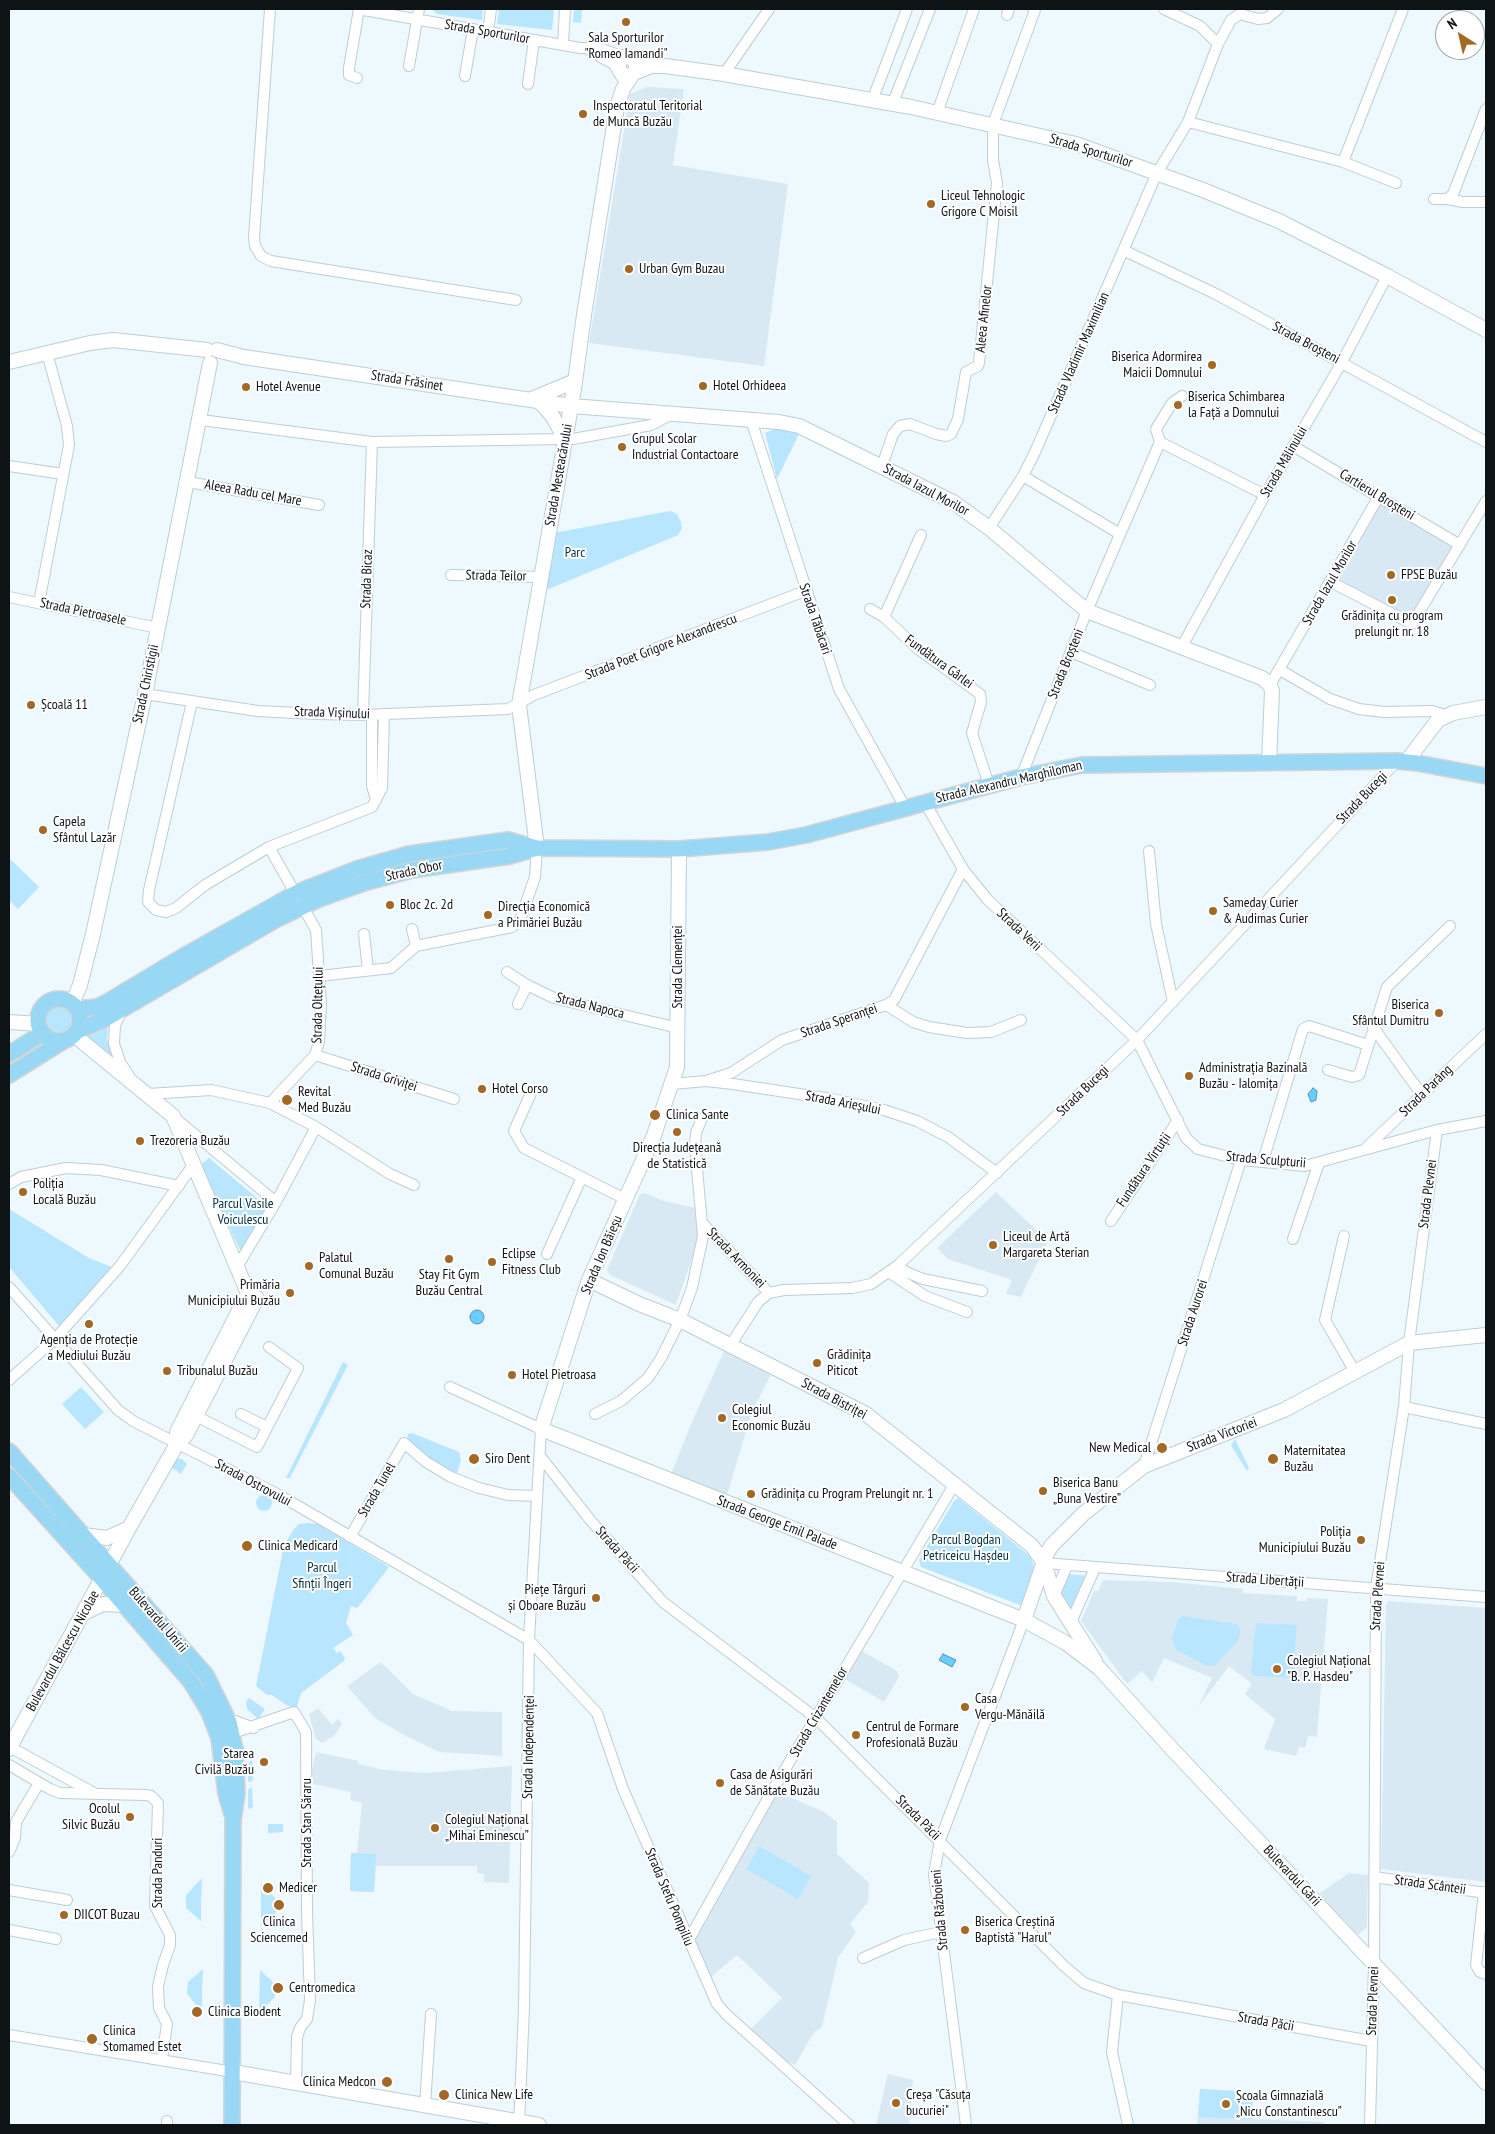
<!DOCTYPE html>
<html>
<head>
<meta charset="utf-8">
<style>
	body { margin:0 }
	#map { position:relative; width:1495px; height:2134px; overflow:hidden; background:#edf9ff; font-family:"PT Sans Narrow",sans-serif }
	canvas { display:block }
	.frame { position:absolute; inset:0; border:10px solid #0e1316; pointer-events:none }
	.north { position:absolute; left:1435px; top:10px; width:50px; height:50px; box-sizing:border-box; background:#fff; border:1px solid #9fa1a2; border-radius:50%; rotate:325deg; font-size:14px; font-weight:700; line-height:20px; text-align:center; color:#0e1316 }
	.north::after { content:''; display:block; margin:auto; width:18px; height:22px; background:#a16826; clip-path:polygon(50% 0,100% 100%,50% 72%,0 100%) }
</style>
</head>
<body>
<div id="map">
<canvas width="1495" height="2134"></canvas>
<div class="frame"></div>
<div class="north">N</div>
</div>
<script>
const context = document.querySelector('canvas').getContext('2d');
context.lineJoin = 'round';
function fill(path, color) { context.fillStyle = color; context.fill(path, 'evenodd'); }
const poly = rows => new Path2D(rows.map(r => 'M' + r).join(''));
function stroke(path, color, width, dash) { context.strokeStyle = color; context.lineWidth = width; context.lineCap = dash ? 'butt' : 'round'; context.setLineDash(dash || []); context.stroke(path); }
function drawText(font, color, halo, rows, align = 'center') {
  context.font = font + ' "PT Sans Narrow",sans-serif'; context.lineWidth = 4; context.setLineDash([]); context.textBaseline = 'middle'; context.strokeStyle = halo; context.fillStyle = color; for (const [text, x, y, turn = 0] of rows) {
    context.save(); context.translate(x, y); context.rotate((+turn || 0) * Math.PI / 180); context.textAlign = isNaN(turn) ? turn : align; if (halo) context.strokeText(text, 0, 0); context.fillText(text, 0, 0); context.restore();
  }
}
fill(poly([
	[647,87,684,89,673,165,788,184,764,366,589,343,630,94],
	[1379,496,1460,545,1412,624,1331,582],
	[996,1192,1048,1241,1021,1297,1006,1294,1012,1280,948,1259,937,1248],
	[645,1193,664,1201,695,1208,698,1241,676,1305,610,1275,607,1270,640,1194],
	[725,1349,772,1372,752,1412,726,1498,671,1474,691,1424],
	[1103,1580,1171,1582,1243,1589,1243,1593,1297,1596,1297,1601,1307,1601,1307,1598,1328,1599,1317,1737,1308,1736,1305,1748,1299,1747,1296,1756,1264,1749,1275,1719,1245,1694,1252,1684,1229,1666,1198,1707,1212,1678,1164,1658,1152,1683,1142,1671,1127,1684,1081,1621,1094,1591,1098,1591],
	[1388,1601,1486,1608,1486,1882,1381,1869,1386,1604],
	[860,1650,897,1671,899,1677,884,1702,843,1678],
	[381,1662,413,1694,452,1711,502,1712,502,1756,439,1752,404,1735,375,1718,347,1686],
	[318,1708,332,1725,338,1719,342,1724,334,1736,322,1743,316,1739,309,1714],
	[316,1752,359,1761,358,1764,384,1770,425,1773,512,1766,509,1883,484,1882,484,1874,477,1873,477,1866,376,1866,374,1892,350,1891,351,1853,357,1853,362,1803,350,1800,351,1792,309,1783],
	[778,1792,824,1812,837,1822,837,1854,869,1883,868,1902,850,1924,856,1932,838,1958,822,2027,814,2032,795,2065,780,2058,750,2030,782,1998,737,1955,710,1978,693,1942],
	[1349,1873,1368,1875,1367,1927,1359,1934,1356,1933,1319,1894],
	[888,2074,913,2080,909,2125,876,2125],
	[1200,2089,1253,2092,1252,2119,1324,2122,1325,2125,1197,2125]
]), '#d9e9f3');
fill(poly([
	[432,9,483,9,482,20,437,14],
	[499,9,554,9,552,30,497,24],
	[574,9,582,9,581,23,573,22],
	[778,428,790,429,799,434,777,479,765,433],
	[670,511,677,514,681,522,682,528,678,535,544,591,554,533],
	[9,858,39,887,18,909,9,900],
	'43 1020a17 17 0 1 1 34 0a17 17 0 1 1-34 0Z',
	[108,1026,107,1040,114,1060,84,1038,84,1033],
	[209,1158,269,1208,241,1252,200,1165],
	[9,1209,89,1258,112,1267,60,1327,9,1267],
	[343,1362,348,1365,290,1478,286,1478],
	[81,1387,104,1412,85,1429,62,1404],
	[412,1433,459,1452,461,1460,457,1473,456,1475,428,1458,407,1440,408,1434],
	[1235,1439,1249,1468,1247,1471,1231,1445],
	[177,1459,182,1459,187,1464,181,1474,171,1467],
	'256 1503a8 8 0 1 1 16 0a8 8 0 1 1-16 0Z',
	[958,1498,1031,1557,1034,1567,1023,1603,1020,1605,921,1567,919,1560,954,1501],
	[308,1523,318,1524,389,1567,363,1601,357,1608,351,1606,346,1623,353,1635,333,1648,337,1653,340,1651,345,1658,344,1661,301,1693,297,1706,295,1708,286,1705,272,1695,267,1695,256,1686,284,1545,294,1529,299,1524],
	[1067,1574,1089,1576,1073,1611,1065,1601,1060,1590],
	[1183,1616,1236,1624,1239,1626,1240,1632,1238,1641,1215,1665,1207,1666,1176,1650,1172,1638,1178,1619],
	[1256,1623,1297,1625,1292,1678,1254,1676,1251,1672],
	[249,1698,265,1709,258,1719,247,1709,246,1702],
	[252,1760,253,1780,250,1782,248,1781,248,1763],
	[252,1787,253,1807,250,1809,248,1808,248,1790],
	[283,1824,283,1832,268,1833,268,1824],
	[759,1846,811,1876,798,1899,746,1869],
	[351,1853,376,1854,374,1892,350,1891],
	[202,1878,201,1901,201,1921,186,1908,186,1895],
	[261,1883,277,1900,276,1906,276,1912,261,1926],
	[203,1969,202,1989,202,2012,187,1994,188,1982],
	[260,1970,275,1984,275,1997,259,2013],
	[1200,2089,1253,2092,1252,2119,1198,2117]
]), '#b9e6ff');
const water = poly([
	[1313,1088,1317,1091,1316,1100,1311,1102,1308,1094,1313,1088],
	'470 1317a7 7 0 1 1 14 0a7 7 0 1 1-14 0Z',
	[943,1654,956,1660,952,1667,939,1660,943,1654]
]);
fill(water, '#6acdfd');
stroke(water, '#4e95b8', 1);
const street = poly([
	[270,9,254,237,255,246,261,256,271,261,516,300],
	[358,9,580,48,600,48,623,57],
	[1164,9,1200,26,1218,44],
	[1007,15,1009,9],
	[488,32,491,9],
	[563,44,565,9],
	[590,51,617,66],
	[409,66,419,9],
	[724,74,769,9],
	[465,76,473,29],
	[357,78,349,75,349,68,359,9],
	[528,84,534,40],
	[872,101,907,9],
	[892,105,930,9],
	[937,113,974,9],
	[1188,122,1343,162,1396,183],
	[1343,162,1403,9],
	[1434,199,1447,199,1453,194,1486,109],
	[1447,199,1463,202,1486,202],
	[1123,250,1216,294,1486,442],
	[201,420,372,442,565,439],
	[751,420,839,689,905,807],
	[573,439,651,425,672,414],
	[1160,442,1265,495],
	[1160,442,1156,429,1172,403,1182,396],
	[1293,446,1460,545],
	[9,466,63,474],
	[882,466,893,434,900,426,910,424,936,434,946,436,951,434,958,419,966,372,978,366,979,363,997,183,993,160,993,124,1035,10,1033,9],
	[1023,476,1120,534],
	[188,482,319,505],
	[989,528,1023,476,1035,452,1157,173,1188,122,1218,44,1231,20,1240,14,1258,19,1267,18,1278,9],
	[451,575,541,577],
	[1331,582,1412,624,1486,501],
	[9,597,158,628],
	[39,603,69,445,67,426,47,353],
	[870,609,884,617,918,649,980,694,981,702,972,733,989,785],
	[884,617,921,535],
	[1181,648,1265,495,1342,362,1387,276],
	[1071,652,1150,685],
	[1280,670,1330,699,1359,709,1384,712,1432,711,1445,715],
	[1270,685,1379,496],
	[145,694,258,711,316,714,363,715,508,709,534,695,805,591],
	[192,702,149,890,148,902,156,910,166,912,176,908,205,885,269,847,372,807,382,788,384,714],
	[363,715,372,442],
	[372,715,372,786,376,800],
	[1021,777,1087,611,1160,442],
	[924,801,963,869,987,899,1137,1040,1186,1138,1198,1149,1241,1160,1305,1166,1437,1130,1486,1121],
	[269,847,316,930,321,1004,319,1042,315,1055,270,1103],
	[1149,851,1156,924,1173,1002],
	[412,929,416,946],
	[364,934,368,970],
	[507,972,527,985,554,998,678,1028],
	[320,976,391,968,416,946,512,927,520,920,535,877,537,848],
	[518,1004,527,985],
	[886,1005,913,1022,929,1027,967,1033,991,1032,1021,1020],
	[123,1009,115,1025,114,1044,120,1062,129,1076],
	[1373,1027,1422,1095],
	[315,1055,454,1099],
	[1328,1070,1352,1077,1359,1075,1387,987,1450,926],
	[706,1081,731,1073,782,1040,886,1005,894,1000,963,869],
	[672,1084,706,1081,733,1084,832,1099,884,1110,917,1121,948,1137,997,1173],
	[531,1093,514,1131,524,1148,625,1199],
	[148,1094,211,1090,270,1103,316,1127,390,1174,414,1185],
	[175,1118,276,1202],
	[1367,1147,1486,1034],
	[1263,1161,1303,1029,1309,1026,1368,1045],
	[9,1184,21,1177,66,1168,101,1170,179,1186],
	[1111,1221,1178,1120],
	[703,1224,769,1293],
	[1344,1236,1325,1320,1355,1372],
	[1293,1239,1319,1163],
	[547,1254,582,1177],
	[897,1266,906,1272,923,1279,982,1291],
	[237,1267,276,1202,316,1127],
	[890,1273,925,1296,967,1312],
	[9,1287,118,1410,133,1421,279,1495,529,1640,597,1713,623,1789,717,2004,727,2015,849,2125],
	[730,1346,758,1302,769,1293,784,1290,852,1288,871,1284,897,1266,1137,1040,1397,761],
	[9,1380,55,1339,120,1266,194,1164],
	[450,1387,541,1429,529,1640,524,2008,519,2125],
	[1404,1407,1486,1424],
	[241,1414,267,1427],
	[595,1414,621,1401,648,1378,661,1358,680,1320,692,1288,703,1236,695,1146,696,1133,702,1118],
	[196,1416,257,1447,298,1368,269,1347],
	[540,1456,591,1521,663,1602,816,1718,1064,1966,1084,1983,1118,1995,1371,2041],
	[1144,1466,1241,1160],
	[350,1537,404,1443,426,1462,451,1477,479,1488,508,1495,537,1496],
	[1044,1563,1486,1597],
	[1054,1596,1067,1566],
	[1071,1622,1095,1568],
	[229,1722,232,1720,254,1728],
	[227,1735,294,1712,306,1732,307,1912,310,2000,307,2019,300,2028,297,2037,296,2084],
	[10,1747,94,1793],
	[9,1765,50,1789,60,1793,146,1795,151,1796,158,1803,155,1906,170,1935,170,1945,163,1965,158,1986,159,2008,167,2024,162,2059],
	[9,1852,15,1838,16,1822,39,1783],
	[1374,1877,1486,1893],
	[9,1890,67,1900],
	[1484,1892,1476,1965,1480,1972,1486,1974],
	[9,1930,56,1939],
	[688,1941,771,1793,954,1485],
	[863,1958,904,1940,941,1932],
	[1118,1995,1112,2052,1128,2125],
	[9,2035,233,2072],
	[425,2105,431,2014],
	[167,2125,167,2121],
	[966,2125,934,1874,940,1840,1024,1620],
	[1370,2125,1374,1963,1376,1588,1404,1407,1409,1343,1437,1130]
]);
const secondary = poly([
	[630,57,636,62,636,70,632,75,623,76,617,66,623,57,627,57,640,58,659,63],
	[634,73,651,66,665,66,724,74,911,107,1076,144,1203,190,1279,221,1387,276,1486,330],
	[217,350,244,357,571,406,779,422,799,426,953,502,989,528,1087,611,1262,678,1270,685,1272,691,1269,763],
	[9,362,90,343,113,340,207,350],
	[532,399,575,381],
	[539,401,553,417,565,439],
	[1406,762,1438,720,1453,713,1486,707],
	[537,848,519,705,574,389,584,315,617,107,623,89,632,75],
	[679,849,677,1067,653,1138,589,1280,541,1429,1024,1620,1066,1643,1099,1668,1172,1749,1486,2083],
	[72,1004,80,985,93,934,145,694,210,363],
	[9,1022,39,1024],
	[74,1035,173,1116,248,1293],
	[589,1280,639,1304,680,1320,866,1414,1032,1546,1044,1563,1054,1596,1095,1661],
	[177,1444,177,1432,248,1293],
	[83,1535,107,1538,129,1528],
	[84,1613,103,1604,125,1605],
	[1024,1620,1047,1553,1052,1545,1083,1514,1144,1466,1284,1410,1409,1343,1486,1335],
	[9,1749,129,1528,177,1444,186,1435,257,1298,248,1293],
	[233,2072,539,2125]
]);
const primary = poly([
	'38 1020a21 21 0 1 1 42 0a21 21 0 1 1-42 0Z',
	[77,1009,97,1007,109,1001,189,953,296,893,357,869,409,854,508,840,537,848,679,849,768,842,806,835,1021,777,1082,765,1397,761,1417,763,1486,776],
	[78,1031,107,1018,277,919,319,899,367,882,412,870,510,856,537,848],
	[9,1054,43,1033],
	[9,1075,65,1040],
	[9,1451,206,1675,229,1722,235,1749,237,1794,233,1820,232,2125],
	[9,1476,102,1579,191,1682,209,1712,219,1738,226,1794,232,1814]
]);
stroke(street, '#bfcdd4', 12);
stroke(secondary, '#bfcdd4', 16);
stroke(primary, '#d4d5d5', 18);
stroke(street, '#fff', 10);
stroke(secondary, '#fff', 14);
stroke(primary, '#98d8f5', 15);
for (const [x, y, r, color] of [
	[626,22,5,"#a16826"],
	[583,114,5,"#a16826"],
	[931,204,5,"#a16826"],
	[629,269,5,"#a16826"],
	[1212,365,5,"#a16826"],
	[703,386,5,"#a16826"],
	[246,387,5,"#a16826"],
	[1178,405,5,"#a16826"],
	[622,447,5,"#a16826"],
	[1391,575,5,"#a16826"],
	[1392,600,5,"#a16826"],
	[31,705,5,"#a16826"],
	[43,830,5,"#a16826"],
	[390,905,5,"#a16826"],
	[1213,911,5,"#a16826"],
	[488,915,5,"#a16826"],
	[1439,1013,5,"#a16826"],
	[1189,1076,5,"#a16826"],
	[482,1089,5,"#a16826"],
	[287,1100,6,"#a16826"],
	[655,1115,6,"#a16826"],
	[677,1132,5,"#a16826"],
	[140,1141,5,"#a16826"],
	[23,1192,5,"#a16826"],
	[993,1245,5,"#a16826"],
	[449,1259,5,"#a16826"],
	[492,1262,5,"#a16826"],
	[309,1266,5,"#a16826"],
	[290,1293,5,"#a16826"],
	[89,1324,5,"#a16826"],
	[817,1363,5,"#a16826"],
	[167,1371,5,"#a16826"],
	[512,1375,5,"#a16826"],
	[722,1418,5,"#a16826"],
	[1162,1448,6,"#a16826"],
	[474,1459,6,"#a16826"],
	[1273,1459,6,"#a16826"],
	[1043,1491,5,"#a16826"],
	[751,1494,5,"#a16826"],
	[1361,1540,5,"#a16826"],
	[247,1546,6,"#a16826"],
	[596,1598,5,"#a16826"],
	[1277,1669,5,"#a16826"],
	[965,1707,5,"#a16826"],
	[856,1735,5,"#a16826"],
	[264,1762,5,"#a16826"],
	[720,1783,5,"#a16826"],
	[130,1817,5,"#a16826"],
	[435,1828,5,"#a16826"],
	[268,1888,6,"#a16826"],
	[279,1905,6,"#a16826"],
	[64,1915,5,"#a16826"],
	[965,1930,5,"#a16826"],
	[278,1988,6,"#a16826"],
	[197,2012,6,"#a16826"],
	[92,2039,6,"#a16826"],
	[387,2082,6,"#a16826"],
	[444,2095,6,"#a16826"],
	[896,2103,5,"#a16826"],
	[1226,2104,5,"#a16826"]
]) { const dot = new Path2D(); dot.arc(x, y, r, 0, 2 * Math.PI); context.fillStyle = color; context.fill(dot); stroke(dot, '#fff', 2); }
drawText('14px', '#0e1316', '#fff', [
	["Strada Sporturilor",487,32,10],
	["Strada Sporturilor",1091,151,17],
	["Aleea Afinelor",984,319,-84],
	["Strada Broșteni",1306,343,28],
	["Strada Vladimir Maximilian",1079,353,-66],
	["Strada Frăsinet",407,381,9],
	["Strada Mălinului",1284,462,-60],
	["Strada Mesteacănului",559,475,-80],
	["Strada Iazul Morilor",926,490,28],
	["Aleea Radu cel Mare",253,493,10],
	["Cartierul Broșteni",1377,495,31],
	["Strada Teilor",496,576,1],
	["Strada Bicaz",367,579,-88],
	["Strada Iazul Morilor",1330,583,-60],
	["Strada Pietroasele",83,612,12],
	["Strada Tăbăcari",815,619,71],
	["Strada Poet Grigore Alexandrescu",661,647,-21],
	["Fundătura Gârlei",939,662,36],
	["Strada Broșteni",1066,664,-68],
	["Strada Chiristigii",146,684,-78],
	["Strada Vișinului",332,713,2],
	["Strada Alexandru Marghiloman",1009,782,-13],
	["Strada Bucegi",1362,798,-46],
	["Strada Obor",414,871,-12],
	["Strada Verii",1019,930,43],
	["Strada Clemenței",678,967,-90],
	["Strada Oltețului",318,1005,-89],
	["Strada Napoca",590,1006,14],
	["Strada Speranței",839,1021,-19],
	["Strada Griviței",384,1077,18],
	["Strada Bucegi",1083,1091,-44],
	["Strada Parâng",1426,1091,-44],
	["Strada Arieșului",843,1103,11],
	["Strada Sculpturii",1266,1160,5],
	["Fundătura Virtuții",1144,1170,-56],
	["Strada Plevnei",1428,1194,-83],
	["Strada Ion Băieșu",602,1255,-67],
	["Strada Armoniei",736,1258,46],
	["Strada Aurorei",1193,1313,-72],
	["Strada Bistriței",834,1399,28],
	["Strada Victoriei",1222,1435,-21],
	["Strada Ostrovului",253,1483,28],
	["Strada Tunel",377,1490,-60],
	["Strada George Emil Palade",777,1523,21],
	["Strada Păcii",617,1550,48],
	["Strada Libertății",1265,1580,4],
	["Strada Plevnei",1378,1596,-86],
	["Bulevardul Unirii",158,1620,49],
	["Bulevardul Bălcescu Nicolae",63,1651,-61],
	["Strada Crizantemelor",819,1712,-60],
	["Strada Independenței",529,1747,-89],
	["Strada Păcii",918,1818,45],
	["Strada Stan Săraru",307,1823,-90],
	["Strada Panduri",158,1873,-90],
	["Bulevardul Gării",1292,1876,47],
	["Strada Scânteii",1430,1885,8],
	["Strada Stefu Pompiliu",669,1897,67],
	["Strada Războieni",940,1910,-95],
	["Strada Plevnei",1373,2001,-88],
	["Strada Păcii",1266,2022,10]
]);
drawText('14px', '#0e1316', '#fff', [
	["Sala Sporturilor",626,38,"center"],
	["\"Romeo Iamandi\"",626,54,"center"],
	["Inspectoratul Teritorial",593,106],
	["de Muncă Buzău",593,122],
	["Liceul Tehnologic",941,196],
	["Grigore C Moisil",941,212],
	["Urban Gym Buzau",639,269],
	["Biserica Adormirea",1202,357,"right"],
	["Maicii Domnului",1202,373,"right"],
	["Hotel Orhideea",713,386],
	["Hotel Avenue",256,387],
	["Biserica Schimbarea",1188,397],
	["la Față a Domnului",1188,413],
	["Grupul Scolar",632,439],
	["Industrial Contactoare",632,455],
	["FPSE Buzău",1401,575],
	["Grădinița cu program",1392,616,"center"],
	["prelungit nr. 18",1392,632,"center"],
	["Școală 11",41,705],
	["Capela",53,822],
	["Sfântul Lazăr",53,838],
	["Sameday Curier",1223,903],
	["& Audimas Curier",1223,919],
	["Bloc 2c. 2d",400,905],
	["Direcţia Economică",498,907],
	["a Primăriei Buzău",498,923],
	["Biserica",1429,1005,"right"],
	["Sfântul Dumitru",1429,1021,"right"],
	["Administrația Bazinală",1199,1068],
	["Buzău - Ialomița",1199,1084],
	["Hotel Corso",492,1089],
	["Revital",298,1092],
	["Med Buzău",298,1108],
	["Clinica Sante",666,1115],
	["Trezoreria Buzău",150,1141],
	["Direcția Județeană",677,1148,"center"],
	["de Statistică",677,1164,"center"],
	["Poliția",33,1184],
	["Locală Buzău",33,1200],
	["Liceul de Artă",1003,1237],
	["Margareta Sterian",1003,1253],
	["Eclipse",502,1254],
	["Fitness Club",502,1270],
	["Palatul",319,1258],
	["Comunal Buzău",319,1274],
	["Stay Fit Gym",449,1275,"center"],
	["Buzău Central",449,1291,"center"],
	["Primăria",280,1285,"right"],
	["Municipiului Buzău",280,1301,"right"],
	["Agenția de Protecție",89,1340,"center"],
	["a Mediului Buzău",89,1356,"center"],
	["Grădinița",827,1355],
	["Piticot",827,1371],
	["Tribunalul Buzău",177,1371],
	["Hotel Pietroasa",522,1375],
	["Colegiul",732,1410],
	["Economic Buzău",732,1426],
	["New Medical",1151,1448,"right"],
	["Maternitatea",1284,1451],
	["Buzău",1284,1467],
	["Siro Dent",485,1459],
	["Biserica Banu",1053,1483],
	["„Buna Vestire”",1053,1499],
	["Grădinița cu Program Prelungit nr. 1",761,1494],
	["Poliția",1351,1532,"right"],
	["Municipiului Buzău",1351,1548,"right"],
	["Clinica Medicard",258,1546],
	["Piețe Târguri",586,1590,"right"],
	["și Oboare Buzău",586,1606,"right"],
	["Colegiul Național",1287,1661],
	["\"B. P. Hasdeu\"",1287,1677],
	["Casa",975,1699],
	["Vergu-Mănăilă",975,1715],
	["Centrul de Formare",866,1727],
	["Profesională Buzău",866,1743],
	["Starea",254,1754,"right"],
	["Civilă Buzău",254,1770,"right"],
	["Casa de Asigurări",730,1775],
	["de Sănătate Buzău",730,1791],
	["Ocolul",120,1809,"right"],
	["Silvic Buzău",120,1825,"right"],
	["Colegiul Național",445,1820],
	["„Mihai Eminescu”",445,1836],
	["Medicer",279,1888],
	["DIICOT Buzau",74,1915],
	["Clinica",279,1922,"center"],
	["Sciencemed",279,1938,"center"],
	["Biserica Creștină",975,1922],
	["Baptistă \"Harul\"",975,1938],
	["Centromedica",289,1988],
	["Clinica Biodent",208,2012],
	["Clinica",103,2031],
	["Stomamed Estet",103,2047],
	["Clinica Medcon",376,2082,"right"],
	["Clinica New Life",455,2095],
	["Creșa \"Căsuța",906,2095],
	["bucuriei\"",906,2111],
	["Școala Gimnazială",1236,2096],
	["„Nicu Constantinescu”",1236,2112]
], 'left');
drawText('14px', '#013043', '#fff', [
	["Parc",575,553],
	["Parcul Vasile",243,1204],
	["Voiculescu",243,1220],
	["Parcul Bogdan",966,1540],
	["Petriceicu Hașdeu",966,1556],
	["Parcul",322,1568],
	["Sfinții Îngeri",322,1584]
]);
</script>
</body>
</html>
